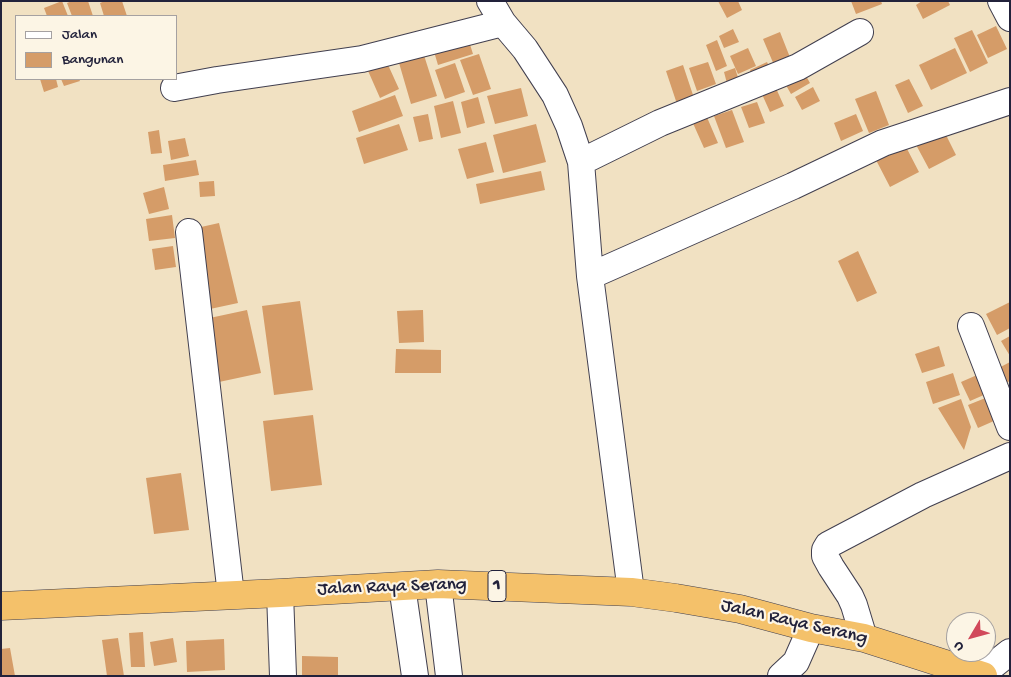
<!DOCTYPE html>
<html>
<head>
<meta charset="utf-8">
<style>
	body { margin:0 }
	#map { position:relative; width:1011px; height:677px; overflow:hidden; background:#f1e1c2; font-family:"Gochi Hand",sans-serif }
	canvas { display:block }
	.frame { position:absolute; inset:0; border:2px solid #22223b; pointer-events:none }
	.legend { position:absolute; left:15px; top:15px; width:162px; height:65px; box-sizing:border-box; background:#fcf5e5; border:1px solid #a5a1a1; margin:0; padding:6px 9px; list-style:none; font-size:15px; color:#22223b }
	.legend li { display:flex; align-items:center; gap:10px; height:25px }
	.legend b { width:25px; border:1px solid #a5a1a1 }
	.north { position:absolute; left:946px; top:612px; width:50px; height:50px; box-sizing:border-box; background:#fcf5e5; border:1px solid #a5a1a1; border-radius:50%; rotate:233deg; font-size:14px; font-weight:700; line-height:20px; text-align:center; color:#22223b }
	.north::after { content:''; display:block; margin:auto; width:18px; height:22px; background:#d1495b; clip-path:polygon(50% 0,100% 100%,50% 72%,0 100%) }
</style>
</head>
<body>
<div id="map">
<canvas width="1011" height="677"></canvas>
<div class="frame"></div>
<ul class="legend">
<li><b style="height:6px;background:#fff"></b>Jalan</li>
<li><b style="height:14px;background:#d59c68"></b>Bangunan</li>
</ul>
<div class="north">U</div>
</div>
<script>
const context = document.querySelector('canvas').getContext('2d');
context.lineJoin = 'round';
function fill(path, color) { context.fillStyle = color; context.fill(path, 'evenodd'); }
const poly = rows => new Path2D(rows.map(r => 'M' + r).join(''));
function stroke(path, color, width, dash) { context.strokeStyle = color; context.lineWidth = width; context.lineCap = dash ? 'butt' : 'round'; context.setLineDash(dash || []); context.stroke(path); }
function drawText(font, color, halo, rows, align = 'center') {
  context.font = font + ' "Gochi Hand",sans-serif'; context.lineWidth = 4.5; context.setLineDash([]); context.textBaseline = 'middle'; context.strokeStyle = halo; context.fillStyle = color; for (const [text, x, y, turn = 0] of rows) {
    context.save(); context.translate(x, y); context.rotate((+turn || 0) * Math.PI / 180); context.textAlign = isNaN(turn) ? turn : align; if (halo) context.strokeText(text, 0, 0); context.fillText(text, 0, 0); context.restore();
  }
}
fill(poly([
	[62,1,68,16,47,16,44,8],
	[72,1,88,1,93,16,72,16,67,3],
	[105,1,122,1,127,16,104,16,100,3],
	[718,1,738,1,742,10,727,18],
	[851,1,881,1,882,4,856,14],
	[922,1,948,1,950,5,923,19,916,5],
	[996,26,1007,49,988,58,977,35],
	[733,29,739,42,724,48,719,36],
	[972,30,988,63,970,72,954,38],
	[780,32,793,65,777,72,763,39],
	[467,35,473,54,438,65,432,45],
	[717,40,727,66,716,71,706,45],
	[748,48,756,66,738,74,730,56],
	[955,48,967,73,931,90,919,65],
	[422,49,437,96,411,104,397,56],
	[479,54,491,89,473,95,460,60],
	[384,56,399,89,380,98,365,64],
	[708,62,716,84,697,91,689,68],
	[767,62,773,75,756,83,750,70],
	[455,63,465,92,445,99,435,70],
	[683,65,694,98,677,104,666,71],
	[735,68,741,87,729,91,724,72],
	[802,69,810,83,791,94,783,80],
	[40,79,56,79,58,87,44,92],
	[61,79,79,79,80,81,64,86],
	[909,79,923,106,908,113,895,85],
	[775,86,784,106,770,112,761,92],
	[813,87,820,101,802,110,795,97],
	[521,88,528,116,495,124,487,96],
	[876,91,889,125,869,133,855,99],
	[395,95,403,116,359,132,352,111],
	[478,97,485,123,467,128,461,102],
	[453,101,461,133,441,138,434,106],
	[757,102,765,123,749,128,741,107],
	[732,110,744,142,726,148,714,116],
	[428,114,433,139,419,142,413,117],
	[856,114,863,131,841,141,834,123],
	[706,115,718,143,704,148,692,121],
	[399,124,408,150,364,164,356,138],
	[536,124,546,162,503,173,493,135],
	[942,127,956,155,929,169,914,141],
	[159,130,162,153,151,154,148,132],
	[185,138,189,156,171,160,168,141],
	[486,142,494,172,467,179,458,149],
	[905,145,919,172,890,187,876,160],
	[196,160,199,175,165,181,163,165],
	[541,171,545,190,480,204,476,184],
	[214,181,215,196,200,197,199,182],
	[164,187,169,209,149,214,143,193],
	[172,215,175,238,149,241,146,219],
	[219,223,238,303,210,309,192,229],
	[173,246,176,267,155,270,152,249],
	[858,251,877,293,857,302,838,261],
	[300,301,313,390,274,395,262,306],
	[1010,302,1010,328,997,335,986,314],
	[247,310,261,373,219,382,205,319],
	[423,310,424,342,399,343,397,311],
	[1010,336,1010,356,1001,341],
	[939,346,945,366,922,373,915,354],
	[396,349,441,350,441,373,395,373],
	[1010,362,1010,381,1003,384,995,370],
	[984,372,993,391,970,401,961,382],
	[953,373,960,395,933,404,926,382],
	[993,395,1003,417,978,428,968,405],
	[961,399,971,427,964,450,938,408],
	[313,415,322,485,271,491,263,421],
	[181,473,189,530,154,534,146,478],
	[143,632,145,667,131,667,129,633],
	[118,638,124,676,107,676,102,640],
	[173,638,177,662,154,666,150,642],
	[224,639,225,670,187,672,186,641],
	[10,648,15,676,1,676,1,649],
	[302,656,338,657,338,676,302,676]
]), '#d59c68');
const minor = poly([
	[490,1,503,23,525,49,555,95,569,126,581,162,590,276],
	[1001,1,1010,18],
	[174,88,217,80,362,59,503,23],
	[581,162,660,123,798,67,860,32],
	[189,232,231,595],
	[971,326,1010,427],
	[438,584,449,676],
	[402,586,415,676],
	[631,592,590,276,793,186,883,143,1010,101],
	[280,593,283,676],
	[864,638,854,605,850,596,831,567,825,556,825,550,828,545,923,495,1010,456],
	[981,675,1010,652],
	[781,676,796,662,811,628]
]);
const highway = poly([
	[1,606,280,593,438,584,631,592,676,598,740,609,811,628,864,638,983,676]
]);
stroke(minor, '#413f4f', 28);
stroke(highway, '#413f4f', 29);
stroke(minor, '#fff', 26);
stroke(highway, '#f4c16a', 28);
for (const [x, y, w] of [
	[497,586,18]
]) { const box = new Path2D(); box.roundRect(x - w / 2, y - 15.5, w, 31, 4); context.fillStyle = '#fcf5e5'; context.fill(box); stroke(box, '#22223b', 1); }
drawText('bold 18px', '#22223b', null, [
	["1",497,586]
]);
drawText('19px', '#22223b', '#fcf5e5', [
	["Jalan Raya Serang",392,588,-2],
	["Jalan Raya Serang",794,623,13]
]);
</script>
</body>
</html>
